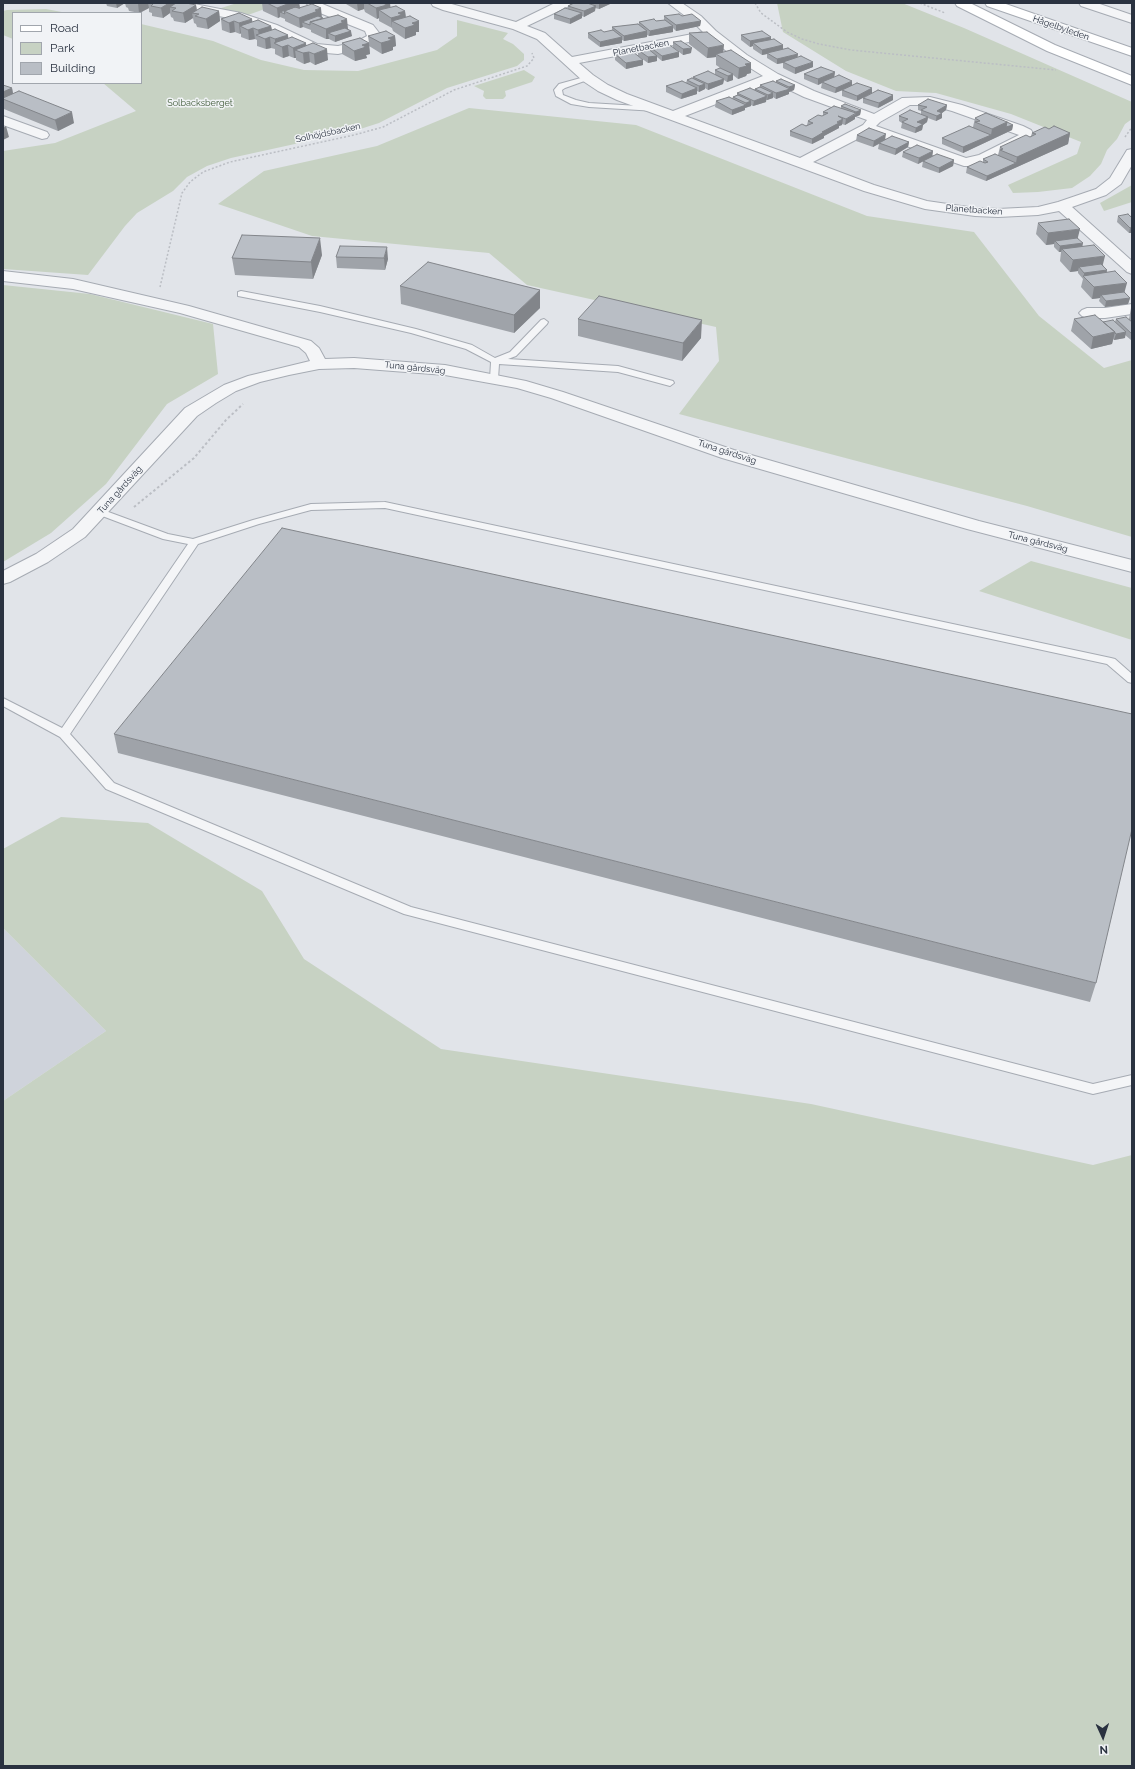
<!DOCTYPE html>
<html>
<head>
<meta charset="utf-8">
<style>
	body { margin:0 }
	#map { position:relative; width:1135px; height:1769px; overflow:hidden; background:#e1e4e9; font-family:Raleway,sans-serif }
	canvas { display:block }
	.frame { position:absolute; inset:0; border:4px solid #2a3240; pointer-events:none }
	.legend { position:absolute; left:12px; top:12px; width:130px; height:72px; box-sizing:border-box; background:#f1f3f6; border:1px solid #a1a6ad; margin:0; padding:5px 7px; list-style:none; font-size:12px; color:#2a3240 }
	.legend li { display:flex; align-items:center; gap:8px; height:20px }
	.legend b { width:20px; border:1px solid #a1a6ad }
	.north { position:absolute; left:1083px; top:1717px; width:40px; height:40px; -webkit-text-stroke:3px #f1f3f6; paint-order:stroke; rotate:177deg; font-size:11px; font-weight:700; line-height:16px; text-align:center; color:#2a3240 }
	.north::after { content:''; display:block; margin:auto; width:14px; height:18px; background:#2a3240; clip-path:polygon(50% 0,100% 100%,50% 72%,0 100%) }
</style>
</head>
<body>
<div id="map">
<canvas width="1135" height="1769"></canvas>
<div class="frame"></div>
<ul class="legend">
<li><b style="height:5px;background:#fff"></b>Road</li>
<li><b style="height:11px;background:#c7d2c3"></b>Park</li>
<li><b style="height:11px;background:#b9bec5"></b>Building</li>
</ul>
<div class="north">N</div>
</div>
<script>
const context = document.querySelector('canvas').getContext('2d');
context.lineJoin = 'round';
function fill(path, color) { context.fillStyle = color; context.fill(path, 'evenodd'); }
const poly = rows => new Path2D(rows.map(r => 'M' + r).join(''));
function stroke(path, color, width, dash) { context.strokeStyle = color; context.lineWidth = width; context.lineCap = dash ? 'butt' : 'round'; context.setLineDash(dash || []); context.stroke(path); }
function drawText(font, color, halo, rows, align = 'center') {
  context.font = font + ' Raleway,sans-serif'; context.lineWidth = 3; context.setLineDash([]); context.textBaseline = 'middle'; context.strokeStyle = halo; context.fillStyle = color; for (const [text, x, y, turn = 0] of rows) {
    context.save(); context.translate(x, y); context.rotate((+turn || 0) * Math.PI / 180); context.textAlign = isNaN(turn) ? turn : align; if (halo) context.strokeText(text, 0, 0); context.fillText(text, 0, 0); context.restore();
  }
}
fill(poly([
	[3,928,106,1031,3,1101]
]), '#cfd3db');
fill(poly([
	[237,3,270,3,276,5,245,16,215,10],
	[777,3,902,3,964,28,1132,102,1132,119,1125,124,1117,139,1107,150,1101,164,1090,176,1072,188,1038,192,1013,193,1008,185,1077,154,1081,142,1011,114,936,93,896,91,846,71,783,32],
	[46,9,67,13,13,13,13,39,3,35,3,11,7,10],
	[457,20,508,33,503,39,513,44,524,54,524,60,517,66,447,88,379,123,354,131,231,158,207,166,187,177,173,191,137,213,125,226,88,275,3,269,3,151,55,143,136,111,103,83,141,83,141,24,213,41,261,60,304,70,358,71,437,50,457,36],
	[524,70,535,77,532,82,505,91,506,96,503,99,486,99,483,96,484,91,474,86],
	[469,108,636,125,867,216,974,232,1039,316,1104,368,1132,360,1132,537,1027,506,679,414,719,361,716,327,527,285,489,253,312,236,218,204,264,171,377,146],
	[1132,185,1132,202,1104,211,1100,203],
	[3,285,90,294,213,324,218,374,167,404,106,484,51,533,3,562],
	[1031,561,1132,588,1132,640,979,591],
	[61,817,148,823,262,891,304,959,441,1049,811,1104,1093,1165,1132,1155,1132,1766,3,1766,3,1101,106,1031,3,928,3,849]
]), '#c7d2c3');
const service = poly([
	[588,76,590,77,590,79,565,88,562,90,563,95,576,100,589,103,656,107,660,109,656,111,589,107,571,104,556,96,554,90,559,84,588,76],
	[241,291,320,306,416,329,472,345,495,358,510,352,541,320,544,319,548,322,547,324,516,356,508,359,618,366,673,381,674,383,670,386,618,372,499,364,498,379,494,382,490,379,491,362,466,349,411,333,320,312,238,296,238,292,241,291],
	[385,502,1111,658,1115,659,1132,674,1132,683,1128,682,1107,664,385,508,311,510,259,524,198,544,70,734,114,783,411,907,1093,1084,1132,1075,1132,1085,1093,1094,404,914,106,789,60,737,3,706,3,698,62,728,188,544,163,539,97,514,95,512,97,510,103,510,168,534,193,539,253,520,311,504,385,502]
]);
const minor = poly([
	[170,3,189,3,241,13,277,25,317,44,338,46,356,42,367,36,365,31,315,11,306,3,320,3,373,25,380,34,377,41,364,48,338,54,314,52,269,31,234,19,182,9,172,6,170,3],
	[431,3,448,3,516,22,555,3,571,3,569,6,527,26,545,33,572,57,703,32,693,22,668,3,682,3,701,16,716,31,747,55,778,74,814,91,874,114,902,98,930,97,962,105,1023,126,1031,130,1035,136,1033,139,989,161,973,166,964,166,869,133,813,162,874,185,927,201,975,208,998,209,1038,207,1058,202,1096,189,1110,178,1127,150,1132,149,1132,165,1121,184,1106,195,1072,207,1132,261,1132,274,1127,272,1059,211,1038,215,998,217,975,216,925,209,864,191,617,100,598,91,583,81,537,39,513,29,443,10,433,6,431,3],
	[710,38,739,61,763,76,673,111,627,94,608,85,593,75,579,63,710,38],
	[773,82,804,97,867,120,863,125,800,158,685,116,773,82],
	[910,105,930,105,952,111,1019,135,979,155,966,158,876,126,880,122,910,105],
	[1079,3,1097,3,1132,15,1132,23,1081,6,1079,3],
	[3,116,47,132,49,135,47,138,42,139,3,125,3,116],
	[3,271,73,279,189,306,311,341,319,348,325,359,354,358,445,365,526,381,563,392,734,450,979,521,1132,560,1132,572,967,529,722,458,551,398,517,388,445,375,354,368,319,369,289,375,260,382,236,391,216,403,197,416,85,537,48,562,10,582,3,584,3,571,36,554,73,529,185,408,224,385,248,376,310,361,306,353,299,347,180,313,73,289,3,281,3,271],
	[1132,304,1132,314,1105,318,1087,318,1082,316,1079,313,1082,310,1087,308,1105,308,1132,304]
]);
const secondary = poly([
	[955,3,970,3,1055,45,1132,76,1132,85,1047,51,957,6,955,3],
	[985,3,1003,3,1132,48,1132,56,987,6,985,3]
]);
stroke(service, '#a6abb3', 2);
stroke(minor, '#a6abb3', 2);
stroke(secondary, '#a6abb3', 2);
stroke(poly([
	[755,3,761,13,787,32,802,39,819,44,851,50,1056,70],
	[920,3,945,13],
	[1125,137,1132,127],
	[160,287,182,193,190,182,203,172,230,162,354,135,383,127,454,90,527,66,534,58,532,53]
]), '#bbbec4', 1.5, [2, 2]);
stroke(poly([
	[134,507,194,458,226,420,243,404]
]), '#bbbec4', 2, [2.5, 2.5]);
fill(service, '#f4f5f7');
fill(minor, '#f4f5f7');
fill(secondary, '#fff');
fill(poly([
	[106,3,125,3,117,8,107,6],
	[125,3,175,3,175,4,196,5,197,10,219,11,220,21,208,29,197,27,196,24,194,23,193,18,185,23,174,21,173,18,171,17,170,13,163,18,152,16,152,13,149,12,149,8,140,13,129,11,128,8,126,7],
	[262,3,299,3,300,8,348,29,352,36,335,42,329,39,326,39,311,32,311,30,303,27,300,28,285,21,285,19,280,17,278,18,263,11],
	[346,3,390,3,390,7,405,11,406,17,419,21,419,32,416,32,416,35,405,39,393,31,392,28,379,21,379,18,377,19,365,12,364,9,358,11,346,4],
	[574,3,610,3,610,4,599,9,595,8,595,11,584,17,582,16,582,18,570,24,554,19,554,14,568,9,568,6],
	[664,16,682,16,701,21,700,26,676,31,673,28,673,32,649,36,647,35,647,37,624,41,622,40,622,43,600,47,588,38,588,33,604,32,612,31,612,27,639,24,639,22,656,21,664,20],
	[221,19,252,22,271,26,272,30,288,38,306,46,328,60,315,65,310,62,304,64,296,60,296,58,294,58,289,56,283,58,275,54,275,49,271,48,266,49,257,46,257,40,255,39,249,40,241,37,241,33,240,34,235,32,230,33,222,30],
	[689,33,723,53,751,73,747,74,746,76,738,79,733,75,733,80,727,82,724,80,723,84,708,90,705,88,705,89,699,92,697,91,697,94,681,99,666,92,666,86,686,83,687,80,693,79,693,77,715,75,715,70,725,71,716,65,716,57,707,58,689,44],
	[741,35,771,40,783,45,783,49,798,54,797,58,813,67,795,74,783,68,783,63,777,64,767,58,767,54,762,55,753,49,753,46,750,47,741,40],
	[368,36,395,36,396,46,393,47,393,50,382,54,369,46,370,54,366,55,367,58,355,61,342,54,342,43,369,43],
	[673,42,691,53,683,55,674,48,679,57,662,61,657,57,657,61,648,63,638,56,638,50,650,51,650,47,673,48],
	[615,54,643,60,643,65,626,69,615,60],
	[835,72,834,77,852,85,872,88,872,93,857,101,842,96,842,90,846,89,835,93,821,88,822,83,818,85,804,79,804,74],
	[776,81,795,85,794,90,789,92,789,94,776,99,773,97,773,98,767,100,766,100,766,102,753,106,751,105,751,106,745,108,745,110,732,115,715,107,716,101,733,99,733,97,737,95,737,93,755,91,755,89,760,87,760,85,776,82],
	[3,85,12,88,13,94,74,123,58,131,4,109],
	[893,95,893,100,878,108,863,103,863,98],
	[918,105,947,105,946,110,942,113,942,118,936,121,928,118,927,122,923,125,922,130,915,133,901,128,902,123,899,121,899,116,921,114,921,111,918,110],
	[841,106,861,110,860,115,855,117,855,119,845,125,842,124,842,125,839,126,839,128,824,136,824,138,812,144,790,136,790,131,807,125,808,121,823,116,823,112,841,108],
	[975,118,1013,125,1012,130,963,153,942,144,942,138,973,127],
	[1049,129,1070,133,1068,144,986,181,966,173,967,167,983,162,983,159,998,155,1000,147,1030,137,1031,136,1032,133],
	[857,135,885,140,909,142,908,147,895,155,878,149,879,144,873,147,856,141],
	[933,151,932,156,954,160,953,166,939,173,922,167,923,161,918,164,902,157,903,152],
	[1132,215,1132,233,1129,233,1117,222,1118,216,1130,217,1130,216],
	[1038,223,1078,238,1082,246,1103,265,1107,272,1130,298,1128,304,1105,307,1099,301,1100,298,1092,299,1081,287,1083,279,1078,273,1078,271,1070,272,1060,261,1061,252,1059,252,1054,247,1054,244,1046,245,1036,234],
	[340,246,388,259,385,270,337,268,336,257],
	[322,255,313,279,235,275,232,258],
	[400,286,540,308,514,333,401,304],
	[1131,308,1132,308,1132,340,1131,340,1125,335,1125,338,1114,340,1113,339,1112,344,1091,349,1071,331,1074,319,1103,322,1115,322,1116,319,1129,319],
	[578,319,701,338,682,361,578,336],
	[114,734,1096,983,1090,1002,118,753]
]), '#9fa3a9');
fill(poly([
	[116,3,125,3,117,8],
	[138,3,148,3,149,8,139,13],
	[169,3,175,3,175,8,170,7,170,13,163,18,161,8],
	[290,3,299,3,300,8,280,12,280,17,278,18,277,8],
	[357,3,364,3,364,9,358,11],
	[383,3,390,3,391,12,379,10,379,18,377,19,376,8],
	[601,3,610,3,610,4,599,9,599,4],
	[196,5,197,14,192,13,193,18,185,23,183,13],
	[596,6,595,11,584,17,584,11],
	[321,8,322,18,310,22,302,22,303,27,300,28,299,18,315,10],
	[219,11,220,21,208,29,206,19],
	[405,11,406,21,392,21,392,28,391,18,398,13],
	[582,13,582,18,570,24,570,19],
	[252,19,255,39,249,40,248,30,240,26,241,33,240,34,239,23],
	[347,19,348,29,351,31,352,36,335,42,335,36,328,33,329,39,326,39,326,29,341,21],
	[234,21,235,32,230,33,229,23],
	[419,21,419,32,416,32,416,35,405,39,405,28,412,23],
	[701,21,700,26,676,31,676,25],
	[271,26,273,36,270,37,271,48,266,49,265,39,259,36,258,30],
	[673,26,673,32,649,36,650,31],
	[647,31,647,37,624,41,624,36],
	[288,35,289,45,288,46,289,56,283,58,282,47,275,44,275,39],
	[395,36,396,46,393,47,393,50,382,54,381,43,388,38],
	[622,37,622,43,600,47,600,42],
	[771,37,771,42,753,43,753,46,750,47,750,41],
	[306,43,307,52,309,52,310,62,304,64,303,53,295,50,296,58,294,58,293,48],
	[369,43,370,54,366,55,367,58,355,61,354,51,362,45],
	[724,45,723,55,716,54,716,57,707,58,708,48],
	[783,45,783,51,767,53,767,54,762,55,762,50],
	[692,48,691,53,683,55,683,49],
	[327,49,328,60,315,65,314,54],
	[679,52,679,57,662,61,662,56],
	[798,54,797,60,777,64,777,59],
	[657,56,657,61,648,63,648,57],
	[643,60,643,65,626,69,626,63],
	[813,62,813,67,795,74,795,68],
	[751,63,751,73,747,74,746,76,738,79,739,68,745,64],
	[835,72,834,78,822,82,822,83,818,85,818,79],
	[733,74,733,80,727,82,728,76],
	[724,79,723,84,708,90,708,84],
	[852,81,852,86,835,93,836,88],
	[705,84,705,89,699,92,699,86],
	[795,85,794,90,789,92,789,94,776,99,776,93,789,89,789,87],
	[12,88,14,99,3,99,3,92],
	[697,88,697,94,681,99,682,94],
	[872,88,872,93,857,101,857,96],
	[773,93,773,98,767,100,768,95],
	[893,95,893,100,878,108,879,103],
	[767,96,766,102,753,106,754,101],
	[751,101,751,106,745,108,745,110,732,115,732,110,745,105,746,103],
	[947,105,946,110,942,113,942,118,936,121,937,111],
	[861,110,860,115,855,117,855,119,845,125,846,119,856,114,856,112],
	[72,112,74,123,58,131,55,120],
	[928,117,927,122,923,125,922,130,915,133,917,122],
	[843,119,842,125,839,126,839,128,824,136,824,138,812,144,812,139,822,132],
	[1007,122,1013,125,1012,130,963,153,963,147,991,135,992,129],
	[6,126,9,137,3,140,3,128],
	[1070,133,1068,144,986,181,987,176,1016,163,1017,157],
	[886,134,885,140,873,147,874,141],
	[909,142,908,147,895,155,896,149],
	[933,151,932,157,918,164,919,158],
	[954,160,953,166,939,173,939,168],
	[1132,227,1132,233,1129,233,1130,228],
	[1080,229,1077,241,1055,241,1054,244,1046,245,1048,233],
	[320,238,322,255,313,279,311,262],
	[1083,243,1082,249,1062,249,1061,252,1059,252,1060,246],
	[387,247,388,259,385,270,384,258],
	[1105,256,1102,268,1079,267,1078,271,1070,272,1073,260],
	[1107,270,1106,276,1084,276,1084,273],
	[1127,283,1124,294,1101,295,1100,298,1092,299,1094,287],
	[540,290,540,308,514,333,514,315],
	[1130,298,1128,304,1105,307,1106,301],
	[702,320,701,338,682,361,683,343],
	[1115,332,1112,344,1091,349,1093,337],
	[1126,332,1125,338,1114,340,1116,334]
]), '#82858a');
const building = poly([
	[153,3,169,3,161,8,151,6,154,3,153,3],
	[176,3,186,3,196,5,183,13,172,11,176,8,170,7,176,3],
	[267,3,290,3,277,8,267,3],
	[367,3,385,3,383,3,387,5,376,8,367,3],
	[574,3,587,3,596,6,584,11,568,6,574,3],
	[312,4,321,8,315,10,318,11,299,18,284,11,295,7,299,8,312,4],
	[296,6,300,8,299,8,295,7,284,11,285,14,280,12,296,6],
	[396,6,405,11,398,13,402,15,391,18,379,10,396,6],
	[202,7,219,11,206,19,195,16,199,14,192,13,202,7],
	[565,8,582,13,570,19,554,14,565,8],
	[239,13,252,19,239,23,234,21,229,23,221,19,239,13],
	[679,14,682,16,692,14,701,21,676,25,664,16,679,14],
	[338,15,347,19,341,21,344,22,326,29,310,22,338,15],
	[318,16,323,18,310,22,310,25,302,22,318,16],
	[410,16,419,21,412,23,415,25,405,28,392,21,410,16],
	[654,19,656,21,665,20,673,26,650,31,639,22,654,19],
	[258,20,271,26,258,30,253,28,248,30,240,26,258,20],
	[638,24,647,31,624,36,612,27,638,24],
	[345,28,351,31,335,36,328,33,345,28],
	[275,29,288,35,275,39,270,37,265,39,256,35,275,29],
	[601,30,604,32,613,30,622,37,600,42,588,33,601,30],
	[386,31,395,36,388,38,392,40,381,43,368,36,386,31],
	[762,31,771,37,750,41,741,35,762,31],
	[707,32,724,45,708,48,689,33,707,32],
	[292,37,306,43,293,48,288,45,282,47,274,43,292,37],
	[360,38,369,43,362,45,366,47,354,51,342,43,360,38],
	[774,39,783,45,762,50,753,43,774,39],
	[681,41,692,48,683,49,673,42,681,41],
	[313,43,327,49,314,54,309,52,303,53,295,50,313,43],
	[667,43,679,52,662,56,650,47,667,43],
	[647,48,657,56,648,57,638,50,647,48],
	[788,48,798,54,777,59,767,53,788,48],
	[731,50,751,63,745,64,747,66,739,68,716,54,731,50],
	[632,51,643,60,626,63,615,54,632,51],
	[801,56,813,62,795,68,783,62,801,56],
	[821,67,835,72,818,79,804,74,821,67],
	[720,68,733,74,728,76,715,70,720,68],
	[708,71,724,79,708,84,693,77,708,71],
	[839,75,852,81,836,88,822,82,839,75],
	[692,78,705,84,699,86,687,80,692,78],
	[781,79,795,85,789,87,776,81,781,79],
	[682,81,697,88,682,94,666,86,682,81],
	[773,81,790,89,776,93,760,85,773,81],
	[857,83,872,88,857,96,842,90,857,83],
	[3,85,12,88,3,92,3,85],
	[760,87,773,93,768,95,755,89,760,87],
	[750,88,767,96,754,101,737,93,750,88],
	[878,90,893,95,879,103,863,98,878,90],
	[19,91,72,112,55,120,3,99,3,98,19,91],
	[738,95,751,101,746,103,733,97,738,95],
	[729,97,746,105,732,110,716,101,729,97],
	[928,99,947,105,937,111,942,113,937,116,921,110,927,107,918,105,928,99],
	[845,104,861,110,856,112,841,106,845,104],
	[834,106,856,113,846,119,838,116,843,119,837,122,839,123,822,132,824,132,812,139,790,131,802,124,806,126,813,123,808,121,818,115,822,116,828,113,823,112,834,106],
	[910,110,928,117,917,122,923,124,916,128,902,122,908,119,899,116,910,110],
	[986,113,1007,122,992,129,975,122,980,121,975,118,986,113],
	[1007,122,1013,125,1006,127,1007,122],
	[969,126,991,135,963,147,942,138,969,126],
	[1054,126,1070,133,1017,157,1000,150,1003,149,1000,147,1026,135,1030,137,1036,134,1032,133,1045,127,1049,129,1054,126],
	[869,128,886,134,874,141,857,135,869,128],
	[892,136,909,142,896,149,879,143,892,136],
	[917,145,933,151,919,158,903,152,917,145],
	[937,154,954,160,939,168,923,161,937,154],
	[995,154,1016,163,987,176,967,167,980,161,985,163,988,162,983,159,995,154],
	[1128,214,1132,218,1132,227,1130,228,1118,216,1128,214],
	[1069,219,1080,229,1048,233,1038,223,1069,219],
	[242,235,320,238,311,262,232,258,242,235],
	[1077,238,1083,243,1060,246,1055,241,1077,238],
	[1094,245,1105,256,1073,260,1062,249,1094,245],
	[340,246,387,247,384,258,336,257,340,246],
	[428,262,540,290,514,315,400,286,428,262],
	[1101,264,1107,270,1084,273,1079,267,1101,264],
	[1115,271,1127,283,1094,287,1083,276,1115,271],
	[1124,292,1130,298,1106,301,1101,295,1124,292],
	[599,296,702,320,683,343,578,319,599,296],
	[1095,315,1115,332,1093,337,1074,319,1095,315],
	[1126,317,1132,322,1132,334,1116,319,1126,317],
	[1113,320,1126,332,1116,334,1115,333,1115,332,1103,322,1113,320],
	[282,528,1132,714,1132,829,1096,983,114,734,282,528]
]);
fill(building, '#b9bec5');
stroke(building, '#82858a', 1);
drawText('9px', '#2a3240', '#f1f3f6', [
	["Hågelbyleden",1061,28,19],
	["Planetbacken",641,48,-11],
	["Solhöjdsbacken",328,133,-12],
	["Planetbacken",974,210,4],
	["Tuna gårdsväg",415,368,6],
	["Tuna gårdsväg",727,452,18],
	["Tuna gårdsväg",120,490,-48],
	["Tuna gårdsväg",1038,542,14]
]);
drawText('9px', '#3f5a38', '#f1f3f6', [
	["Solbacksberget",200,103]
]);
</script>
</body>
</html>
